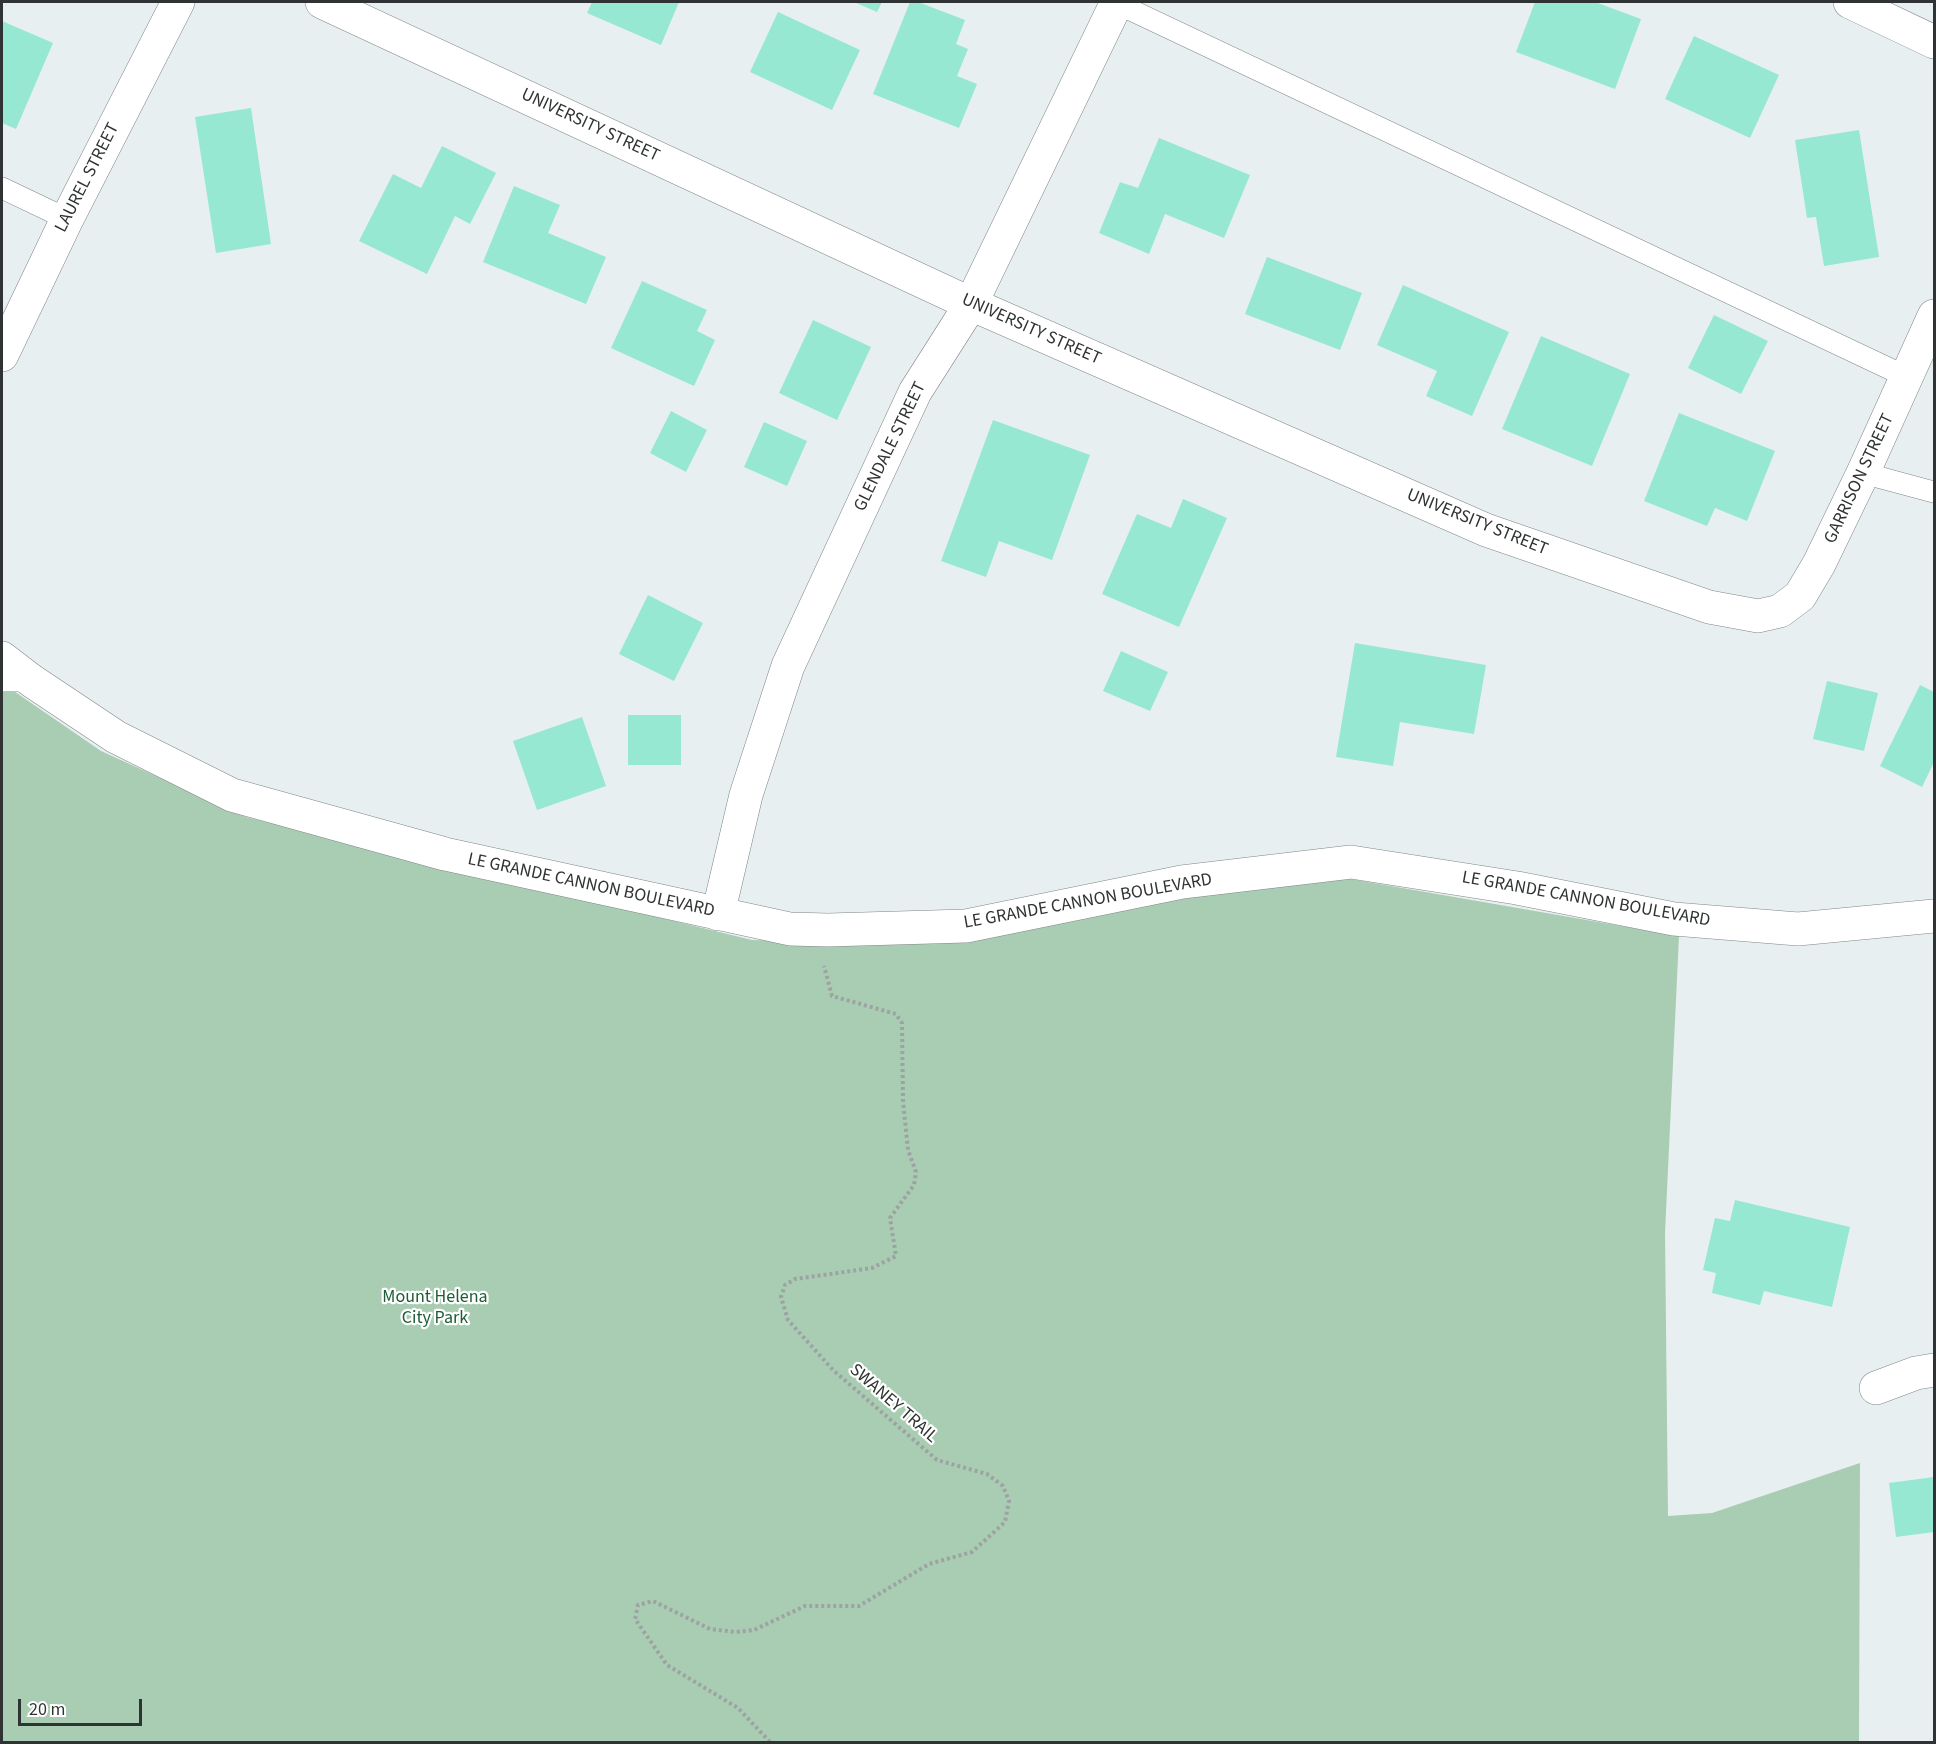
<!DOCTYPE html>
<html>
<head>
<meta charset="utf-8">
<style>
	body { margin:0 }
	#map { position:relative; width:1936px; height:1744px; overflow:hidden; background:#e8eff0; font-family:"Source Sans 3",sans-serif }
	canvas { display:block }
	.frame { position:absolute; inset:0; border:3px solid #303333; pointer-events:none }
	.scale { position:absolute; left:18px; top:1699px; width:124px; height:27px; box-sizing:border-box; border:3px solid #303333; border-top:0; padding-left:8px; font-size:18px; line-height:21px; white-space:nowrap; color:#303333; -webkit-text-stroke:4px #fff; paint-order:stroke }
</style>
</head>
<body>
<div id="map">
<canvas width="1936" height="1744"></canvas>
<div class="frame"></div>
<div class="scale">20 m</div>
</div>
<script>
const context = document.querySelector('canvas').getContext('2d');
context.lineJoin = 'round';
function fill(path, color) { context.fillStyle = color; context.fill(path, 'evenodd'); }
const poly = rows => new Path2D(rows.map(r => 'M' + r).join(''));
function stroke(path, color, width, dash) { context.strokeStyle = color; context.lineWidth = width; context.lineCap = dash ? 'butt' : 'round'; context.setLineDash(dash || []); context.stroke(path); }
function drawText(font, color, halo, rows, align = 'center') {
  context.font = font + ' "Source Sans 3",sans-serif'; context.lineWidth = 4.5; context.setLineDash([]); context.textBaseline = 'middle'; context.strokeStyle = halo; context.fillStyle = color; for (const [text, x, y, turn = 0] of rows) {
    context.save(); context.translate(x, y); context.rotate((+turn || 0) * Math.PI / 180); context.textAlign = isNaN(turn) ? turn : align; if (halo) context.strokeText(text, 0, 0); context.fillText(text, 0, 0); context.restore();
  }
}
fill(poly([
	[2,683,101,751,246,817,752,940,868,942,1207,889,1339,877,1679,936,1665,1233,1668,1516,1712,1513,1860,1463,1859,1742,2,1742]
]), '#a9cdb2');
fill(poly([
	[592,2,679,2,661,45,587,13],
	[854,2,882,2,877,12],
	[910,2,918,2,965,20,956,44,968,49,957,76,977,84,959,128,873,94],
	[1535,2,1595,2,1641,19,1615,89,1516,52],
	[778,12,860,50,832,110,750,72],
	[2,21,53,43,16,129,2,123],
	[1694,36,1779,75,1750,138,1665,99],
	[251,108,271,244,216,253,195,117],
	[1859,130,1879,257,1824,266,1816,217,1807,218,1795,140],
	[1159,138,1250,175,1224,238,1165,214,1149,254,1099,233,1120,182,1138,188],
	[442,146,496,173,470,224,455,216,427,274,359,241,393,174,421,188],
	[514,186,560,205,548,233,606,257,586,304,483,262],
	[1267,257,1362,293,1340,350,1245,314],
	[642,281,707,310,697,331,715,340,694,386,611,348],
	[1403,285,1509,332,1472,416,1426,396,1437,371,1377,345],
	[1714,315,1768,341,1741,394,1688,368],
	[813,320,871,347,837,420,779,393],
	[1541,336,1630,374,1592,466,1502,429],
	[671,411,707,430,686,472,650,453],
	[1679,413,1775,451,1747,521,1715,508,1707,526,1644,501],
	[993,420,1090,455,1052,560,999,541,986,577,941,561],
	[764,422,807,441,787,486,744,467],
	[1183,499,1227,518,1179,627,1102,594,1137,514,1171,528],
	[648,595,703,623,674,681,619,654],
	[1355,643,1486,665,1474,734,1400,722,1393,766,1336,757],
	[1121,651,1168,672,1150,711,1103,691],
	[1827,681,1878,693,1864,751,1813,739],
	[1920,685,1934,692,1934,762,1922,787,1880,766],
	[628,715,681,715,681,765,628,765],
	[582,717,606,786,537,810,513,741],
	[1735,1200,1850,1227,1832,1307,1764,1291,1760,1305,1712,1293,1716,1273,1703,1270,1715,1218,1730,1221],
	[1934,1477,1934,1532,1896,1537,1889,1483]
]), '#96e8d3');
const service = poly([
	[1114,2,1907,377],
	[2,188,67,219],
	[1863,473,1934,492],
	[2,681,32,681]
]);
const minor = poly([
	[322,2,971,304,1486,530,1709,607,1758,616,1780,611,1800,596,1819,564,1863,473,1934,316],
	[1850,2,1934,42],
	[2,355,67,219,178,2],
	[2,658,32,681,116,737,232,795,445,854,790,929,828,930,966,926,1182,882,1351,862,1517,888,1674,919,1798,929,1934,916],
	[718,914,746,795,788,666,915,392,971,304,1117,2],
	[1876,1388,1916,1373,1934,1370]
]);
stroke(service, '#808687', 22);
stroke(minor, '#808687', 34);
stroke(poly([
	[770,1742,738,1708,667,1665,635,1619,638,1605,653,1601,710,1629,736,1632,754,1630,805,1606,859,1606,929,1564,972,1552,1005,1522,1009,1501,1003,1486,987,1474,937,1460,833,1370,788,1320,781,1297,785,1285,795,1279,872,1268,896,1256,890,1218,914,1185,916,1172,908,1150,903,1101,902,1023,896,1014,832,996,824,966]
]), '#9da2a3', 4, [3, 3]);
stroke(service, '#fff', 21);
stroke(minor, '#fff', 33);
drawText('18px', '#303333', '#fff', [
	["UNIVERSITY STREET",590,126,25],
	["LAUREL STREET",88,178,-63],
	["UNIVERSITY STREET",1031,330,24],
	["GLENDALE STREET",891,447,-64],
	["GARRISON STREET",1860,479,-65],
	["UNIVERSITY STREET",1477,523,22],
	["LE GRANDE CANNON BOULEVARD",591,886,12],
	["LE GRANDE CANNON BOULEVARD",1586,900,10],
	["LE GRANDE CANNON BOULEVARD",1088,902,-10],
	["SWANEY TRAIL",893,1404,41]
]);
drawText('18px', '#1d5d35', '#fff', [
	["Mount Helena",435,1298],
	["City Park",435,1319]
]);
</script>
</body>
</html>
